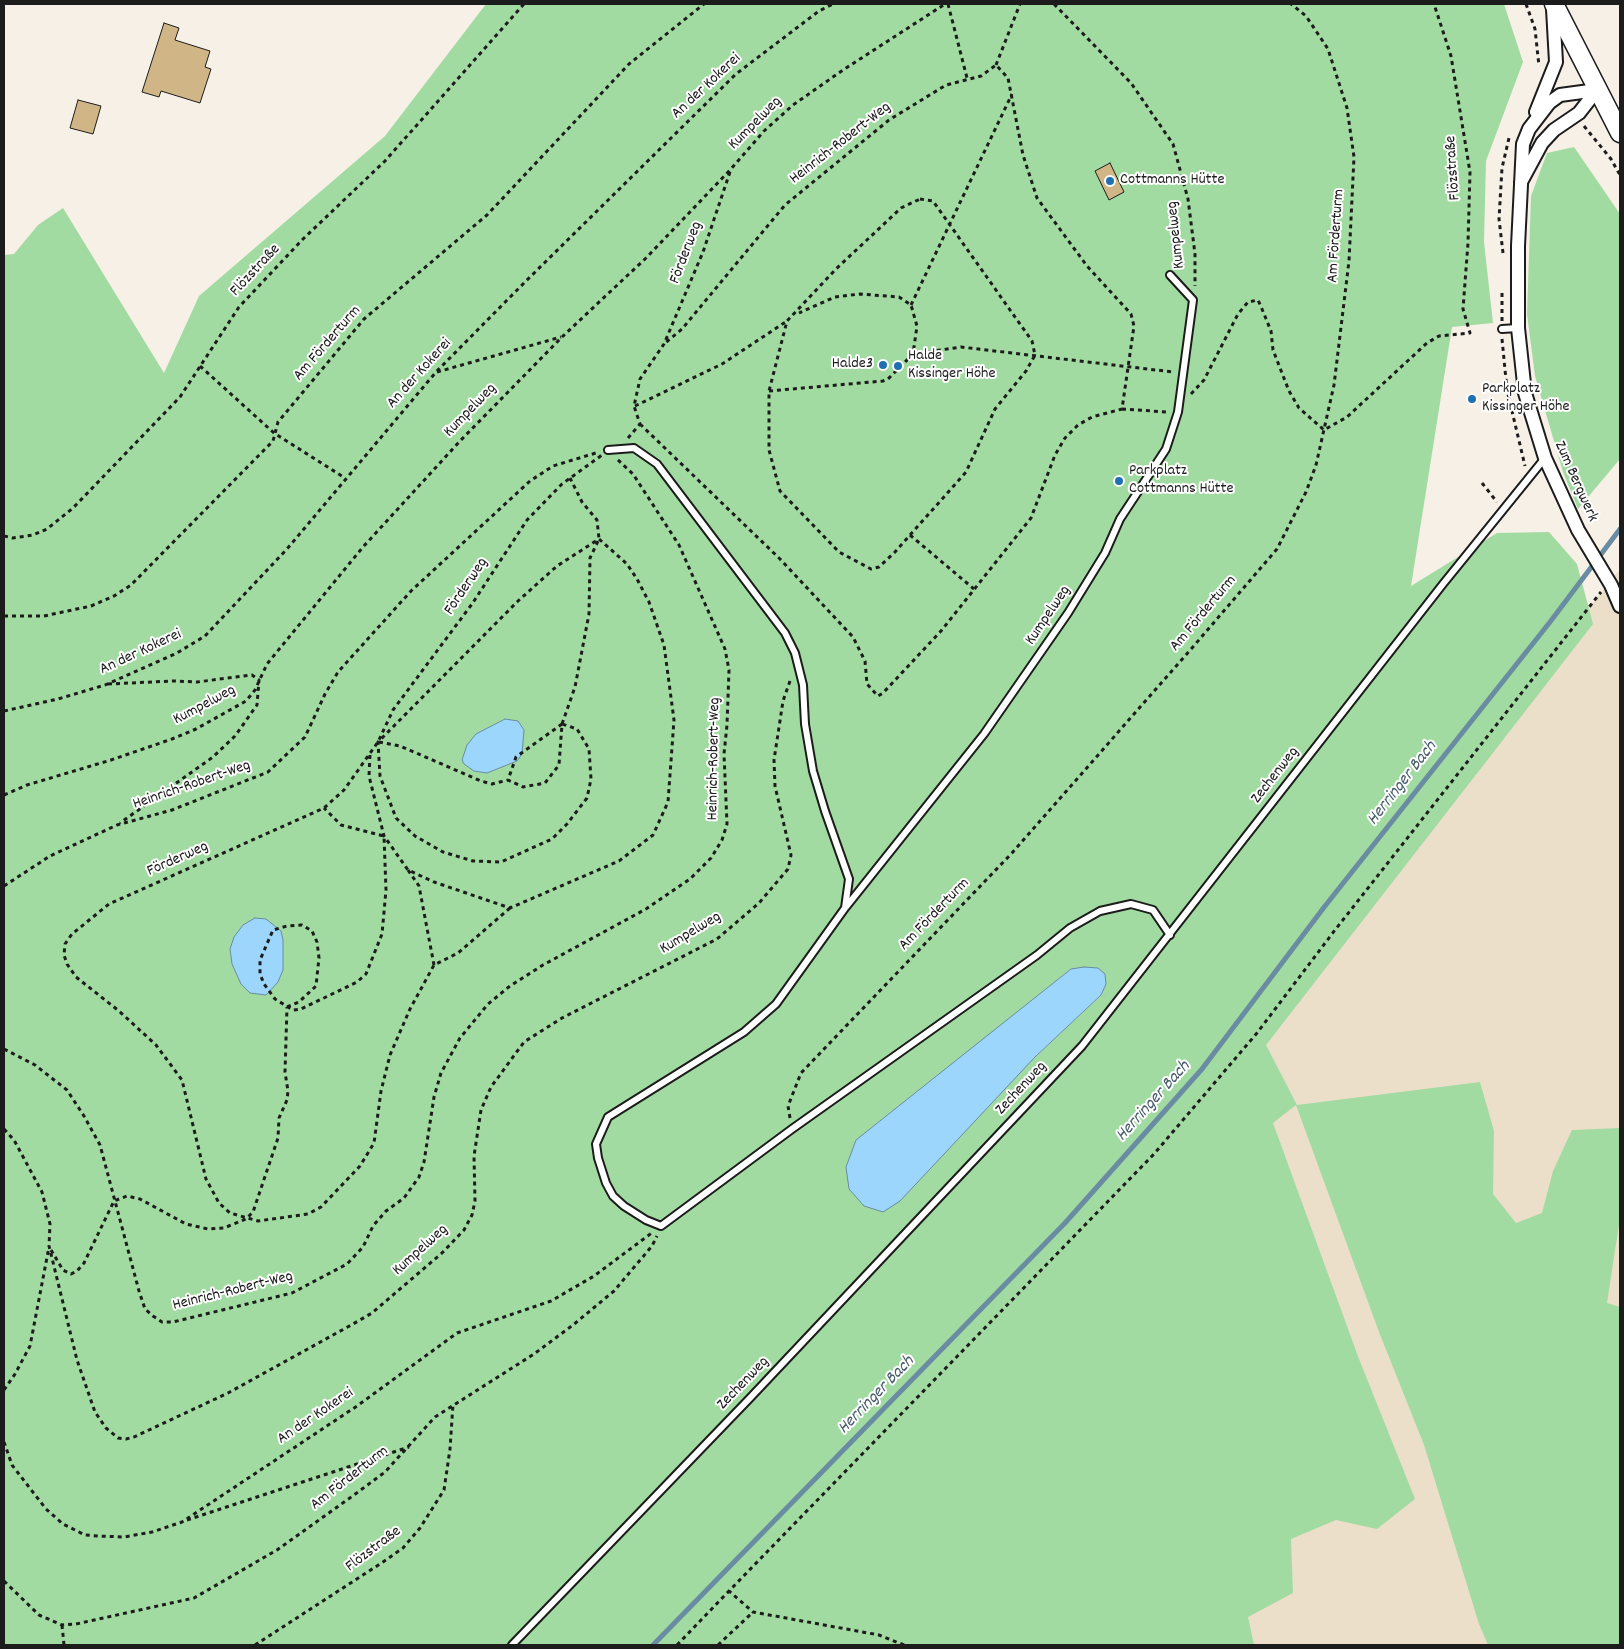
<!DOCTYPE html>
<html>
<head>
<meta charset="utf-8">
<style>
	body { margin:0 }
	#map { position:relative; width:1624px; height:1649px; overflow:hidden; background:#f6f0e7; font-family:Dekko,sans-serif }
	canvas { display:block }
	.frame { position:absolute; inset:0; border:5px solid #1c1c1c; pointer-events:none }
</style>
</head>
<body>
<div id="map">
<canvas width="1624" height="1649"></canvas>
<div class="frame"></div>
</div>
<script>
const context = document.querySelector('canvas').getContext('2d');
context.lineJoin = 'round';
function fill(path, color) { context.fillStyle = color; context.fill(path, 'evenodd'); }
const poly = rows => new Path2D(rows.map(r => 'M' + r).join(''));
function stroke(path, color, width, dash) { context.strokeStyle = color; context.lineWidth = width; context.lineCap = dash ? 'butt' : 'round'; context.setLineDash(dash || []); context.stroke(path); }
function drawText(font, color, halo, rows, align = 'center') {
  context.font = font + ' Dekko,sans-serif'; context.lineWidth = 4; context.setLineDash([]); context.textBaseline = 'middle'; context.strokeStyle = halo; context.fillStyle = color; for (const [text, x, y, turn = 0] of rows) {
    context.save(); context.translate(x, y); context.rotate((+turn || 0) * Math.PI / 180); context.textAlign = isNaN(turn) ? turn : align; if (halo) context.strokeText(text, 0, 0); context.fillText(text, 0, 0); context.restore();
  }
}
fill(poly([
	[1620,569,1620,1645,658,1645,1547,660]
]), '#ebdfca');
fill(poly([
	[486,4,1504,4,1523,62,1486,161,1484,242,1493,323,1452,327,1411,586,1497,533,1549,532,1577,564,1593,624,1266,1045,1297,1105,1480,1082,1494,1131,1493,1194,1516,1223,1542,1213,1553,1171,1572,1130,1620,1128,1620,1218,1607,1303,1620,1307,1620,1645,1488,1645,1479,1624,1424,1445,1379,1332,1296,1105,1273,1123,1359,1359,1415,1499,1377,1529,1336,1520,1291,1539,1293,1593,1248,1617,1254,1645,4,1645,4,255,14,254,38,225,63,208,164,373,199,296,385,136],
	[1071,969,1101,995,1035,1057,1022,1010],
	[1574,147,1620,214,1620,459,1578,509,1563,472,1535,376,1527,314,1531,196,1547,153]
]), '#a2dba1');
const water = poly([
	[505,719,518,721,524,730,522,754,517,761,487,773,474,771,464,764,462,760,467,745,476,734,505,719],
	[255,918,266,919,281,931,283,940,283,970,278,982,266,995,250,993,241,984,232,964,230,949,234,937,243,925,255,918],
	[1084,967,1098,968,1105,974,1106,984,1101,995,1035,1057,900,1201,883,1212,864,1206,849,1189,846,1167,856,1140,1071,969,1084,967]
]);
fill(water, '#9dd6fd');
stroke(water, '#698ca3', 1);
stroke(poly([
	[653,1645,1065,1223,1202,1069,1325,906,1550,622,1620,529]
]), '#698ca3', 5);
const building = poly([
	[164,23,179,28,175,40,210,51,205,67,211,69,200,103,161,91,159,97,142,92,164,23],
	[78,100,101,106,93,134,70,128,78,100],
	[1110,163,1124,192,1109,200,1095,171,1110,163]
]);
fill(building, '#d0b686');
stroke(building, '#1c1c1c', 1);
const service = poly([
	[1502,329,1518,328],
	[608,450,634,448,657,464,785,633,795,653,803,685,805,724,813,771,825,811,849,879,845,908,776,1004,744,1032,608,1117,596,1144,598,1158,606,1183,613,1196,624,1206,646,1220,661,1226,792,1129,1037,955,1070,928,1100,911,1131,904,1153,910,1170,935],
	[846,907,984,734,1068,613,1105,553,1120,519,1166,449,1178,412,1193,300,1170,275],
	[512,1645,750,1398,1082,1046,1443,584,1545,458]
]);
const minor = poly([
	[1597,90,1560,95,1549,103,1529,129,1523,144,1518,246,1518,328,1525,393,1545,458,1578,530,1611,585,1620,606],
	[1536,112,1556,62,1553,9],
	[1521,182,1542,143,1554,130,1579,113,1597,90]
]);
const secondary = poly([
	[1554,4,1620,133]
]);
stroke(service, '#1c1c1c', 10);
stroke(minor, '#1c1c1c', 16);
stroke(secondary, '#1c1c1c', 21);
stroke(poly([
	[948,4,967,78],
	[1054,4,1131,83,1173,144,1188,199,1195,254,1195,286],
	[1526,4,1535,29,1539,66],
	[996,65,1020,4],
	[1584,126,1611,159,1620,175],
	[920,199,933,201,1032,341,1035,355,1026,371,995,409,966,472,895,552,879,567,871,569,839,552,780,491,769,450,769,391,787,321,836,269,901,208,920,199],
	[1503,253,1499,219,1502,168,1509,138],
	[911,305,1012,94],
	[1502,321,1502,292],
	[1502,339,1507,390,1525,466],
	[913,354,961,347,1173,372],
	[200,366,274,433,345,478],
	[437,372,561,337],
	[769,391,883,381,888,379,913,354,917,326,911,305,899,297,860,294,835,297,799,313],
	[1191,394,1204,380,1238,314,1248,302,1258,300,1262,309,1271,331,1273,350,1289,391,1299,408,1324,430,1347,417,1427,343,1439,336,1470,333,1463,309,1468,243,1470,172,1451,56,1434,4],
	[635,406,722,364,787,321],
	[1122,409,1167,412],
	[640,424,780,559,853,637,865,661,867,684,878,696,883,693,941,631,1031,518,1055,455,1065,438,1078,425,1092,417,1122,409,1134,326,1131,314,1087,266,1037,198,1023,155,1008,78,996,65,981,76,946,85,889,120,785,205,682,329,664,344],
	[628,438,640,424,634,406,640,379,664,344,703,252,731,169],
	[1482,483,1497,502],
	[910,535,974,589],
	[4,536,13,538,33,535,47,529,73,508,180,397,239,307,303,239,385,161,524,4],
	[4,616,44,616,91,606,114,596,131,585,273,441,278,422,364,319,487,215,629,64,704,4],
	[108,684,173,681,197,682,252,675,259,680,257,705,235,736,213,757,120,823],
	[4,711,58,699,105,685,177,653,205,636,287,549,436,372,525,282,736,74,819,11,833,4],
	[562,724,516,757,508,780,523,787,545,783,559,765,562,724,575,687,589,614,590,558,599,539,597,520,582,502,570,478],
	[379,742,400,746,481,781,492,784,508,780],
	[370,755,369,776,384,836,408,870,434,882,510,908,619,861,653,835,668,802,674,720,664,645,649,602,637,579,627,564,599,539,557,566,518,601,378,742,380,776,396,818,415,836,443,852,473,861,501,862,552,839,567,824,587,798,591,779,589,749,577,729,562,724],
	[4,795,27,785,111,760,172,739,196,729,246,701,255,690,267,664,363,547,460,441,562,337,646,258,731,169,764,131,793,105,843,70,945,4],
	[408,870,419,886,434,965],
	[4,886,50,856,117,825,172,810,268,772,305,737,325,694,338,672,411,591,530,481,553,466,599,452],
	[510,908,458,953,434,965,410,1009,390,1055,381,1091,374,1143,360,1166,321,1207,308,1214,258,1221,230,1213,219,1203,206,1179,182,1080,156,1045,119,1011,76,977,67,964,64,955,65,944,72,934,109,904,324,808,344,790,378,742,393,710,472,604,527,520,562,484,602,455],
	[287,1007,299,1002,316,986,319,958,317,942,312,931,302,925,287,926,273,930,260,960,260,974,264,984,275,999,293,1010,301,1009,357,982,366,974,382,934,386,890,384,836,341,825,324,808],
	[4,1049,35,1065,67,1090,84,1116,100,1145,139,1291,145,1309,153,1316,162,1322,173,1322,292,1293,347,1264,363,1247,373,1226,386,1211,404,1198,419,1177,424,1162,434,1097,441,1073,460,1038,488,1004,510,986,543,965,646,909,690,879,711,858,722,840,727,824,724,754,727,725,729,670,725,649,679,545,633,474,617,459],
	[790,1118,788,1106,801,1073,1012,853,1192,648,1277,549,1306,492,1316,465,1334,385,1349,261,1354,157,1347,108,1328,49,1306,16,1291,4],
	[4,1129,14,1140,42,1192,50,1224,49,1246,77,1360,95,1412,106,1428,118,1438,126,1439,134,1437,228,1393,353,1324,372,1313,442,1253,464,1230,472,1215,475,1201,474,1156,481,1110,491,1087,524,1042,562,1018,717,939,759,903,788,869,791,855,775,786,774,760,783,701,790,681],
	[51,1250,63,1270,71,1274,77,1271,84,1263,114,1201,127,1196,140,1199,186,1224,208,1229,224,1228,246,1219,253,1212,278,1138,279,1118,287,1100,288,1091,285,1072,287,1007],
	[4,1390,15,1374,30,1346,49,1247],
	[4,1442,12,1465,46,1509,63,1524,85,1535,98,1536,124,1537,152,1532,182,1522,357,1406,457,1333,551,1301,594,1276,653,1232],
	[187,1520,409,1447],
	[4,1581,39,1615,62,1625,76,1624,194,1598,277,1550,354,1495,385,1472,435,1417,534,1354,573,1325,614,1291,652,1246,657,1236],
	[62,1625,64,1645],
	[255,1645,383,1562,403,1548,420,1528,444,1490,450,1449,453,1404],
	[677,1645,729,1591],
	[718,1645,753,1612],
	[904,1645,879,1635,753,1612,729,1591,1154,1154,1257,1033,1335,930,1601,592]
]), '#1c1c1c', 3, [4, 4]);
stroke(service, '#fff', 6);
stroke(minor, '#fff', 12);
stroke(secondary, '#fff', 18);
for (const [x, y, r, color] of [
	[1110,181,5,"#1f6fb2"],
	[883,365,5,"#1f6fb2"],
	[898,366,5,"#1f6fb2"],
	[1472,399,5,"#1f6fb2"],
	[1119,481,5,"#1f6fb2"]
]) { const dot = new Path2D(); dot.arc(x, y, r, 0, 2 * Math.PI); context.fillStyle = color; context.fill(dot); stroke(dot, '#fff', 2); }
drawText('16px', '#1c1c1c', '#fff', [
	["An der Kokerei",707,87,-43],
	["Kumpelweg",756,124,-45],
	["Heinrich-Robert-Weg",841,144,-38],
	["Flözstraße",1454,168,-94],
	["Kumpelweg",1177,235,-96],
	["Am Förderturm",1337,236,-86],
	["Förderweg",687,253,-69],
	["Flözstraße",256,271,-47],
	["Am Förderturm",328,344,-49],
	["An der Kokerei",420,374,-48],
	["Kumpelweg",471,411,-46],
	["Zum Bergwerk",1575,482,66],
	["Förderweg",467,587,-56],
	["Am Förderturm",1204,614,-50],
	["Kumpelweg",1049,616,-56],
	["An der Kokerei",141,653,-25],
	["Kumpelweg",205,706,-28],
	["Heinrich-Robert-Weg",715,759,-89],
	["Zechenweg",1276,776,-52],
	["Heinrich-Robert-Weg",192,786,-19],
	["Förderweg",178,860,-24],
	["Am Förderturm",935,915,-46],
	["Kumpelweg",691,934,-31],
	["Zechenweg",1022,1089,-47],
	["Kumpelweg",421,1251,-42],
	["Heinrich-Robert-Weg",233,1292,-14],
	["Zechenweg",744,1384,-46],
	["An der Kokerei",316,1417,-34],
	["Am Förderturm",350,1479,-38],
	["Flözstraße",374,1550,-37]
]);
drawText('16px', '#1c1c1c', '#fff', [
	["Cottmanns Hütte",1120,181],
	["Halde",908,357],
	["Kissinger Höhe",908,375],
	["Halde3",873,365,"right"],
	["Parkplatz",1482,390],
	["Kissinger Höhe",1482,408],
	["Parkplatz",1129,472],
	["Cottmanns Hütte",1129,490]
], 'left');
drawText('italic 18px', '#495d6b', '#fff', [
	["Herringer Bach",1403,784,-52],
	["Herringer Bach",1154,1102,-48],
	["Herringer Bach",877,1396,-46]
]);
</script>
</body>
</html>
